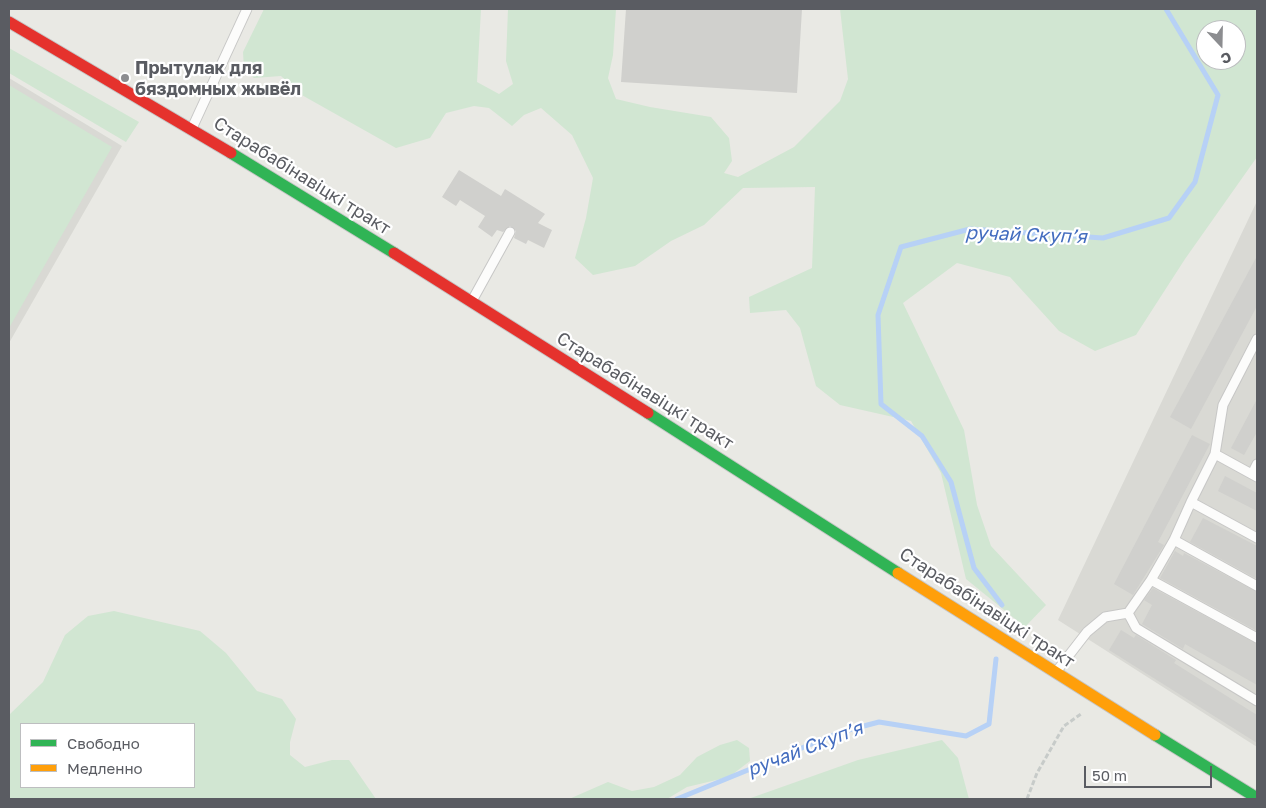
<!DOCTYPE html>
<html>
<head>
<meta charset="utf-8">
<style>
	body { margin:0 }
	#map { position:relative; width:1266px; height:808px; overflow:hidden; background:#e9e9e4; font-family:"Golos Text",sans-serif }
	canvas { display:block }
	.frame { position:absolute; inset:0; border:10px solid #5a5c62; pointer-events:none }
	.legend { position:absolute; left:20px; top:723px; width:175px; height:65px; box-sizing:border-box; background:#fff; border:1px solid #bdbec0; margin:0; padding:6px 9px; list-style:none; font-size:15px; color:#5a5c62 }
	.legend li { display:flex; align-items:center; gap:10px; height:25px }
	.legend b { width:25px; border:1px solid #bdbec0 }
	.north { position:absolute; left:1196px; top:20px; width:50px; height:50px; box-sizing:border-box; background:#fff; border:1px solid #bdbec0; border-radius:50%; rotate:159deg; font-size:14px; font-weight:700; line-height:20px; text-align:center; color:#5a5c62 }
	.north::after { content:''; display:block; margin:auto; width:18px; height:22px; background:#8c8d90; clip-path:polygon(50% 0,100% 100%,50% 72%,0 100%) }
	.scale { position:absolute; left:1084px; top:766px; width:128px; height:22px; box-sizing:border-box; border:2px solid #5a5c62; border-top:0; padding-left:6px; font-size:15px; line-height:18px; white-space:nowrap; color:#5a5c62; -webkit-text-stroke:4px #fff; paint-order:stroke }
</style>
</head>
<body>
<div id="map">
<canvas width="1266" height="808"></canvas>
<div class="frame"></div>
<ul class="legend">
<li><b style="height:6px;background:#30b455"></b>Свободно</li>
<li><b style="height:6px;background:#ff9f0a"></b>Медленно</li>
</ul>
<div class="north">С</div>
<div class="scale">50 m</div>
</div>
<script>
const context = document.querySelector('canvas').getContext('2d');
context.lineJoin = 'round';
function fill(path, color) { context.fillStyle = color; context.fill(path, 'evenodd'); }
const poly = rows => new Path2D(rows.map(r => 'M' + r).join(''));
function stroke(path, color, width, dash) { context.strokeStyle = color; context.lineWidth = width; context.lineCap = dash ? 'butt' : 'round'; context.setLineDash(dash || []); context.stroke(path); }
function drawText(font, color, halo, rows, align = 'center') {
  context.font = font + ' "Golos Text",sans-serif'; context.lineWidth = 4.5; context.setLineDash([]); context.textBaseline = 'middle'; context.strokeStyle = halo; context.fillStyle = color; for (const [text, x, y, turn = 0] of rows) {
    context.save(); context.translate(x, y); context.rotate((+turn || 0) * Math.PI / 180); context.textAlign = isNaN(turn) ? turn : align; if (halo) context.strokeText(text, 0, 0); context.fillText(text, 0, 0); context.restore();
  }
}
fill(poly([
	[9,78,122,146,9,343],
	[1257,201,1257,747,1058,620]
]), '#d9d9d4');
fill(poly([
	[264,9,481,9,477,82,499,94,513,84,506,61,508,9,616,9,613,55,608,78,616,99,650,107,711,117,729,138,732,161,724,173,738,177,794,147,840,101,848,79,840,9,1257,9,1257,157,1185,259,1136,335,1095,351,1059,331,1010,277,957,263,903,303,964,430,977,505,991,546,1046,605,1025,627,966,579,941,473,911,421,840,405,816,386,800,328,786,310,750,313,749,297,812,268,815,187,743,188,704,225,671,241,635,266,593,275,575,258,586,218,593,178,572,135,541,108,524,115,512,126,489,108,474,106,446,113,430,138,396,148,300,94,281,76,254,78,244,69,243,52],
	[1206,30,1236,30,1236,60,1206,60],
	[9,48,139,122,126,142,9,73],
	[9,85,112,147,9,328],
	[114,611,200,631,226,653,257,691,282,699,296,719,290,742,290,755,305,767,332,760,349,760,376,799,9,799,9,715,43,682,65,635,88,616],
	[194,724,194,787,21,787,21,724],
	[737,740,749,748,750,761,729,777,687,787,667,799,569,799,608,782,632,791,654,787,680,775,697,757,720,745],
	[942,740,958,758,969,799,748,799,858,760]
]), '#d1e6d2');
stroke(poly([
	[1002,605,974,568,951,482,922,436,881,404,878,315,901,247,970,229,1103,238,1169,218,1195,182,1218,95,1166,9],
	[677,799,841,732,879,722,966,736,989,724,996,659]
]), '#b7d1f6', 5);
fill(poly([
	[626,9,802,9,797,93,621,82],
	[459,170,501,196,505,189,545,214,538,223,552,230,544,248,528,240,526,244,514,238,516,231,510,226,503,232,497,230,492,237,478,227,485,216,460,200,456,206,442,197],
	[1257,256,1257,306,1191,429,1170,417],
	[1257,399,1257,432,1244,455,1231,448],
	[1192,435,1210,444,1158,542,1164,545,1133,595,1114,584],
	[1225,476,1257,493,1257,511,1218,491],
	[1203,518,1257,546,1257,579,1190,542],
	[1175,551,1183,556,1184,553,1257,592,1257,631,1160,578],
	[1153,588,1257,644,1257,685,1185,644,1183,649,1142,624,1152,605,1144,600],
	[1121,630,1134,638,1136,635,1176,660,1174,663,1257,715,1257,743,1109,650]
]), '#d0d0cd');
const lane = poly([
	[193,126,247,9],
	[473,299,510,232],
	[1215,454,1257,477],
	[1252,474,1257,464],
	[1191,502,1215,454,1223,405,1257,339],
	[1174,540,1257,586],
	[1151,580,1174,540,1191,502,1257,538],
	[1128,613,1136,628,1257,701],
	[1056,672,1087,632,1105,617,1128,613,1151,580,1257,638]
]);
const fast = poly([
	[231,153,394,253],
	[648,413,898,573],
	[1155,735,1257,798]
]);
const slow = poly([
	[898,573,1155,735]
]);
const jam = poly([
	[9,22,231,153],
	[394,253,648,413]
]);
stroke(lane, '#c7c7c6', 11);
stroke(fast, '#c5c5c5', 13);
stroke(slow, '#c5c5c5', 13);
stroke(jam, '#c5c5c5', 13);
stroke(poly([
	[1027,799,1037,773,1064,726,1081,714]
]), '#c7cbc9', 3, [5, 2.5]);
stroke(lane, '#fcfcfb', 9);
stroke(fast, '#30b455', 11);
stroke(slow, '#ff9f0a', 11);
stroke(jam, '#e5322d', 11);
for (const [x, y, r, color] of [
	[125,78,5,"#8c8d90"]
]) { const dot = new Path2D(); dot.arc(x, y, r, 0, 2 * Math.PI); context.fillStyle = color; context.fill(dot); stroke(dot, '#fff', 2); }
drawText('bold 18px', '#5a5c62', '#fff', [
	["Прытулак для",135,68],
	["бяздомных жывёл",135,89]
], 'left');
drawText('18px', '#5a5c62', '#fff', [
	["Старабабінавіцкі тракт",302,176,32],
	["Старабабінавіцкі тракт",645,391,32],
	["Старабабінавіцкі тракт",987,608,33]
]);
drawText('italic 19px', '#446dbf', '#fff', [
	["ручай Скупʼя",1026,235,2],
	["ручай Скупʼя",805,749,-21]
]);
</script>
</body>
</html>
